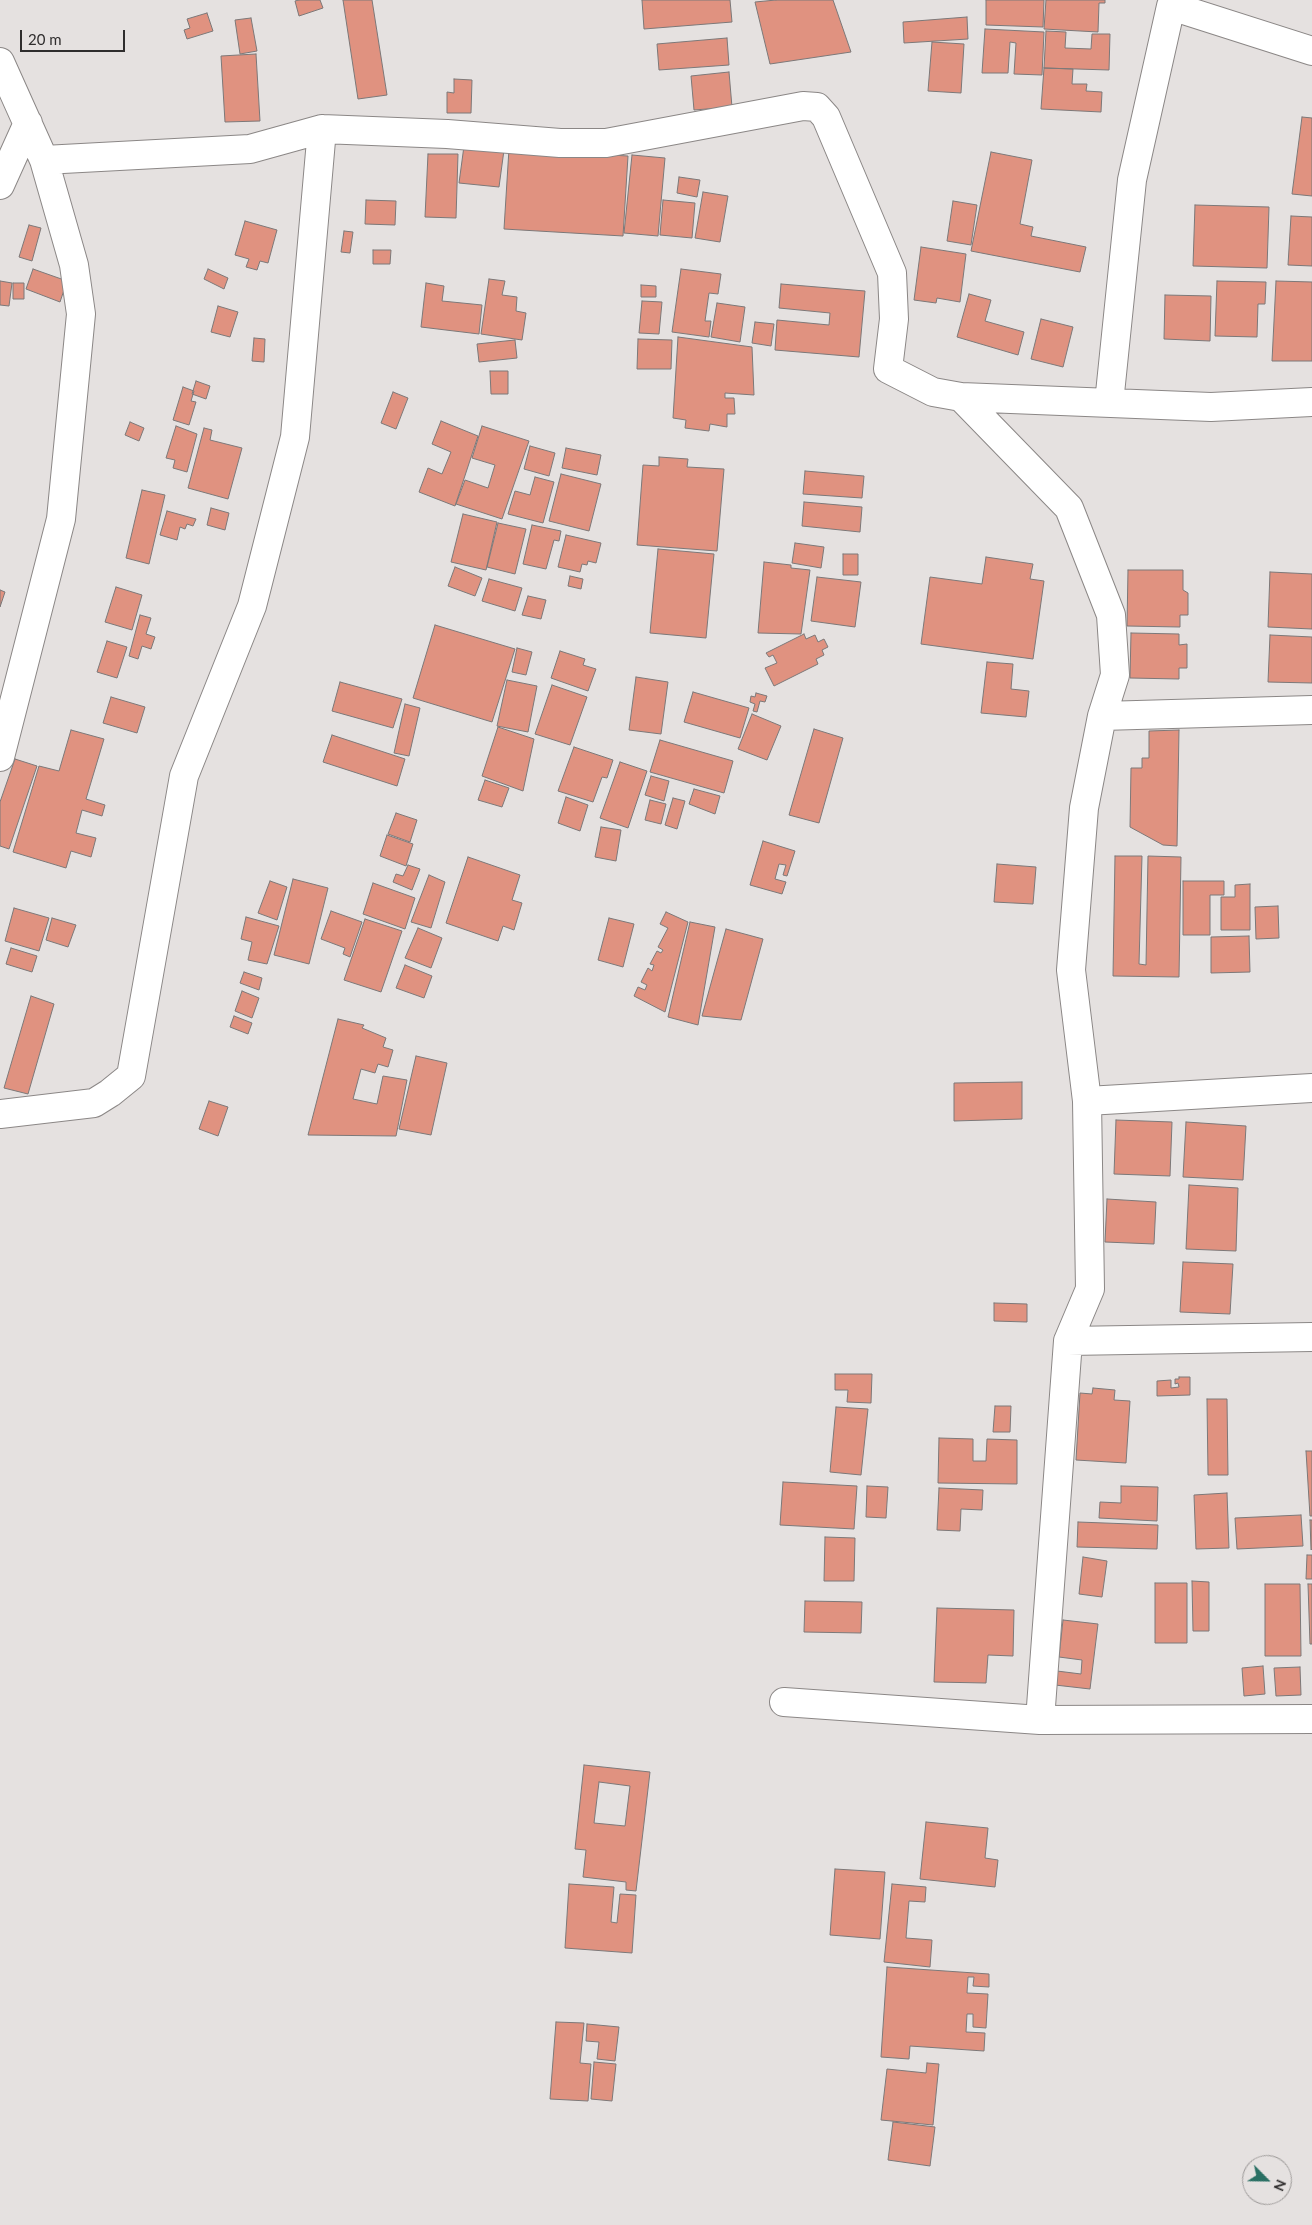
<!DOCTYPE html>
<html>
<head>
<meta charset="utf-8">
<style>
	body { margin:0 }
	#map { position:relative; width:1312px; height:2225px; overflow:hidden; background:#e5e1e0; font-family:Lato,sans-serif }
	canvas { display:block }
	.north { position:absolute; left:1242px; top:2155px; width:50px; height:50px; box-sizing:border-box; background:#e5e1e0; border:1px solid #9c9998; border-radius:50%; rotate:113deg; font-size:14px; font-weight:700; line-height:20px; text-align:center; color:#2f2d2d }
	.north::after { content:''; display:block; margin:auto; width:18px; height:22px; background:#296f63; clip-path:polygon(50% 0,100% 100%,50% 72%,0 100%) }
	.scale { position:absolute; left:20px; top:30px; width:105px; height:22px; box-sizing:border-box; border:2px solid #2f2d2d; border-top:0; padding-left:6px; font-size:15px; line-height:18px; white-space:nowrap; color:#2f2d2d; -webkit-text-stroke:4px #e5e1e0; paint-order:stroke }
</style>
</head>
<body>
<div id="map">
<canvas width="1312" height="2225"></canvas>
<div class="north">N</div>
<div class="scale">20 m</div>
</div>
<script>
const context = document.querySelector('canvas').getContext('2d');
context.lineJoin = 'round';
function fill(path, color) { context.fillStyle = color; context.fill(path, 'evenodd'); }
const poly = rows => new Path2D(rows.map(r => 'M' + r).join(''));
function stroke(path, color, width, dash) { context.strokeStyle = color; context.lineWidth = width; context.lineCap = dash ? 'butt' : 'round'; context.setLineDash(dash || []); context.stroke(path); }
const building = poly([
	[299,0,320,0,323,8,299,16,295,1,299,0],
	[343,0,372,0,387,95,358,99,343,0],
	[642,0,730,0,732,22,644,29,642,0],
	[776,0,833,0,851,52,770,64,755,2,776,0],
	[986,0,1044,0,1043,27,986,25,986,0],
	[1046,0,1105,0,1105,3,1099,3,1098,32,1044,29,1046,0],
	[207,13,213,31,187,39,184,30,190,28,187,19,207,13],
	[967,17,968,39,904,43,903,22,967,17],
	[251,18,257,51,240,54,235,20,251,18],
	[985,29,1044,32,1042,75,1014,74,1016,43,1010,42,1008,73,982,73,985,29],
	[1046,31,1066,32,1065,48,1091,49,1092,34,1110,34,1109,70,1044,68,1046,31],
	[727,38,729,65,659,70,657,44,727,38],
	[932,42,964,44,961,93,928,91,932,42],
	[256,54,260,121,225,122,221,56,256,54],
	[1044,68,1073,69,1072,84,1087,84,1086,91,1102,92,1101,112,1041,109,1044,68],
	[729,72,732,107,694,110,691,76,729,72],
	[454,79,472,80,471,113,447,113,447,92,454,93,454,79],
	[1302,117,1312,118,1312,196,1292,194,1302,117],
	[464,146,504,150,499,187,459,183,464,146],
	[509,149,628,156,623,236,504,229,509,149],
	[991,152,1032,160,1020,224,1033,227,1031,236,1086,247,1080,272,971,251,991,152],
	[428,154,458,154,456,218,425,217,428,154],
	[632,155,665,158,658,236,624,233,632,155],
	[679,177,700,180,697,197,677,193,679,177],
	[703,192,728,196,720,242,695,238,703,192],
	[366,200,396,201,395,225,365,224,366,200],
	[663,200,695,203,692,238,660,235,663,200],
	[953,201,977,205,971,245,947,241,953,201],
	[1195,205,1269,207,1267,268,1193,266,1195,205],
	[1291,216,1312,217,1312,266,1288,265,1291,216],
	[245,221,277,230,268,263,260,261,257,270,246,267,249,259,235,255,245,221],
	[29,225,41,228,32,261,19,257,29,225],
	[344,231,353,232,350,253,341,252,344,231],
	[921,247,966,254,960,302,937,298,936,303,914,300,921,247],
	[373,250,391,250,390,264,373,264,373,250],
	[33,269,67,281,60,302,26,289,33,269],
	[208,269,228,278,224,289,204,279,208,269],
	[681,269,721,274,718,294,709,293,705,321,711,321,709,337,672,332,681,269],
	[489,279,505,281,502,295,517,297,516,311,526,313,522,340,481,334,489,279],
	[0,281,12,283,9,306,0,305,0,281],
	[1217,281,1266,282,1265,304,1258,304,1257,337,1215,336,1217,281],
	[1276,281,1312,282,1312,361,1272,361,1276,281],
	[13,283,24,283,24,299,13,299,13,283],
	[426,283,444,286,442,301,482,305,479,334,421,327,426,283],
	[781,284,865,291,859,357,775,350,777,320,829,325,830,313,779,308,781,284],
	[641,285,656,286,656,297,641,297,641,285],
	[969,294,991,300,985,321,1024,332,1018,355,957,337,969,294],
	[1165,295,1211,296,1210,341,1164,339,1165,295],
	[642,301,662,302,659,334,639,333,642,301],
	[717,303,745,307,740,342,711,337,717,303],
	[218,306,238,312,230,337,211,332,218,306],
	[1041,319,1073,327,1063,367,1031,359,1041,319],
	[755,322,774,324,771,346,752,343,755,322],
	[678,337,752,347,754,395,725,393,725,398,734,398,735,414,727,414,727,427,710,424,709,431,685,428,686,420,673,418,678,337],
	[254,338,265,339,264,362,252,361,254,338],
	[638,339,672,340,671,369,637,369,638,339],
	[515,340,517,358,479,362,477,344,515,340],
	[490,371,508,371,508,394,491,394,490,371],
	[196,381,210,386,206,399,192,394,196,381],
	[183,387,194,391,191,401,196,402,189,425,173,420,183,387],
	[393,392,408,398,396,429,381,423,393,392],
	[441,421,478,436,455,506,419,492,428,468,442,474,451,452,432,444,441,421],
	[130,422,144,428,139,441,125,435,130,422],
	[176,426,197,434,187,472,173,468,175,460,166,458,176,426],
	[482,426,529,441,502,519,456,504,465,480,488,488,495,465,472,458,482,426],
	[204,428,212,430,210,440,242,448,228,499,188,488,204,428],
	[530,446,555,453,549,476,524,469,530,446],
	[566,448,601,455,597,475,562,468,566,448],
	[659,457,688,459,687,467,724,469,717,551,637,545,643,465,659,466,659,457],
	[805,471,864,476,862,498,803,494,805,471],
	[561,474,601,484,589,531,549,521,561,474],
	[535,477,554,482,543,523,508,514,515,491,530,495,535,477],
	[142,490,165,495,149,564,126,558,142,490],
	[804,502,862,507,860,532,802,526,804,502],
	[211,508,229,513,225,530,207,525,211,508],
	[167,511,196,519,193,526,187,524,185,529,180,527,177,540,160,535,167,511],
	[463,514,497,522,486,570,451,562,463,514],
	[498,523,526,529,515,574,487,567,498,523],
	[532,525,561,531,559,541,554,540,546,569,523,564,532,525],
	[566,535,601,543,596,563,588,561,587,565,582,564,580,572,558,567,566,535],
	[795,543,824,547,821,568,792,563,795,543],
	[658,549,714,554,706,638,650,633,658,549],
	[843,554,858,554,858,575,843,575,843,554],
	[986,557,1033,564,1030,579,1044,581,1033,659,921,644,930,577,982,584,986,557],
	[764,562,791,565,791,568,810,570,801,634,758,633,764,562],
	[455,567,482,578,475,596,448,586,455,567],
	[1128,570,1183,570,1183,590,1188,593,1188,615,1180,615,1180,627,1127,626,1128,570],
	[1270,572,1312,574,1312,629,1268,627,1270,572],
	[570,576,583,579,581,589,568,586,570,576],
	[817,577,861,582,855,627,811,621,817,577],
	[489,579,522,588,515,611,482,601,489,579],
	[116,587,142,595,132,630,105,622,116,587],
	[0,590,5,592,0,607,0,590],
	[528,596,546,600,541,619,522,615,528,596],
	[140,615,151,618,146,634,155,637,151,649,142,646,138,659,129,656,140,615],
	[435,625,515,649,492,722,413,698,435,625],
	[1131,633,1179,634,1179,645,1187,644,1187,668,1179,668,1179,679,1130,678,1131,633],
	[804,634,806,639,815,635,818,642,824,639,828,647,822,650,824,655,816,659,818,664,774,686,765,668,777,663,773,655,769,657,766,653,804,634],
	[1270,635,1312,637,1312,683,1268,682,1270,635],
	[107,641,127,647,117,678,97,672,107,641],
	[517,648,532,652,526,675,512,672,517,648],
	[560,651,585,659,583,665,596,669,588,691,551,678,560,651],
	[987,662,1013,664,1011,689,1029,691,1026,717,981,713,987,662],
	[636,677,668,682,661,734,629,730,636,677],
	[507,680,537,686,528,732,497,726,507,680],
	[340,682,402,699,393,728,332,711,340,682],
	[552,685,587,697,570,745,535,734,552,685],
	[693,692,749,708,740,738,684,722,693,692],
	[756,693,767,696,765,702,760,701,757,712,753,711,755,704,750,702,751,696,755,697,756,693],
	[111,697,145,707,137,733,103,723,111,697],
	[405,704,420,708,409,756,394,753,405,704],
	[752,714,781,726,767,760,738,749,752,714],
	[498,727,534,739,523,791,482,776,498,727],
	[814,729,843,738,819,823,789,815,814,729],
	[71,730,104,739,86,799,105,805,102,816,82,810,76,833,96,838,91,857,71,851,66,868,13,852,39,766,59,771,71,730],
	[1179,730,1177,846,1163,845,1130,827,1131,768,1142,768,1142,758,1149,758,1149,731,1179,730],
	[332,735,405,759,397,786,323,762,332,735],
	[660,740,733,761,724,793,650,772,660,740],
	[574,747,613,760,607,778,602,777,593,802,558,791,574,747],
	[15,759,37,766,9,849,0,846,0,802,15,759],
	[620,762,647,771,628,828,600,818,620,762],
	[651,776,669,781,664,801,645,795,651,776],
	[485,780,509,788,502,807,478,800,485,780],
	[694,789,720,796,715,814,689,804,694,789],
	[566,797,588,805,580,831,558,823,566,797],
	[673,798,685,801,677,829,665,825,673,798],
	[650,800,666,804,661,824,645,820,650,800],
	[396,813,417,820,410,842,388,834,396,813],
	[601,827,621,830,616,861,595,857,601,827],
	[387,835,413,844,406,866,380,856,387,835],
	[763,841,795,851,787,876,783,875,786,865,779,864,775,879,786,882,782,894,750,885,763,841],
	[1115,856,1142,856,1139,964,1146,965,1148,856,1181,857,1179,977,1113,976,1115,856],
	[468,857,520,875,512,900,522,903,514,930,503,926,498,941,446,923,468,857],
	[997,864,1036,867,1033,904,994,902,997,864],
	[408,865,420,869,412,890,393,882,396,874,403,876,408,865],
	[429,875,445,882,431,928,411,922,429,875],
	[293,879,328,888,309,964,274,955,293,879],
	[270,881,287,887,277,920,258,913,270,881],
	[1183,881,1224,881,1224,895,1210,895,1210,935,1183,935,1183,881],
	[373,883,415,898,405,929,363,914,373,883],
	[1250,884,1250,930,1221,930,1221,897,1235,897,1235,885,1250,884],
	[1278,906,1279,938,1256,939,1255,907,1278,906],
	[14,908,49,918,39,951,5,941,14,908],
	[331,911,362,922,350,957,343,954,345,948,321,939,331,911],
	[666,912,688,922,665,1012,634,996,638,987,645,990,647,985,641,982,648,968,652,971,654,965,650,964,657,951,661,953,663,950,658,947,668,928,660,924,666,912],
	[246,917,279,926,267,964,248,960,252,942,241,939,246,917],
	[52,918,76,925,68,947,46,940,52,918],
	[609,918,634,924,623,967,598,960,609,918],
	[365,919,402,931,381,992,344,980,365,919],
	[690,922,715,927,698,1025,668,1017,690,922],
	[418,928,442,938,431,968,405,958,418,928],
	[726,929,763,939,741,1020,702,1016,726,929],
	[1249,936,1250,972,1211,973,1211,937,1249,936],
	[11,948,37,956,32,972,6,964,11,948],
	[405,965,432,976,424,998,396,988,405,965],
	[244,972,262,978,259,990,240,983,244,972],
	[242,991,259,998,252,1018,235,1011,242,991],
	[31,996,54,1004,28,1094,4,1088,31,996],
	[234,1016,252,1023,248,1034,230,1027,234,1016],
	[338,1019,364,1025,362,1028,386,1038,383,1047,393,1050,388,1067,378,1064,375,1073,361,1069,353,1099,377,1104,383,1076,407,1080,396,1136,308,1135,338,1019],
	[416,1056,447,1063,431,1135,399,1129,416,1056],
	[1022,1082,1022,1119,954,1121,954,1083,1022,1082],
	[209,1101,228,1107,218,1136,199,1129,209,1101],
	[1116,1120,1172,1122,1170,1176,1114,1174,1116,1120],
	[1186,1122,1246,1126,1243,1180,1183,1177,1186,1122],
	[1189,1185,1238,1188,1236,1251,1186,1249,1189,1185],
	[1107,1199,1156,1202,1154,1244,1105,1242,1107,1199],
	[1183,1262,1233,1264,1230,1314,1180,1312,1183,1262],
	[994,1303,1027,1304,1027,1322,994,1321,994,1303],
	[835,1374,872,1374,871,1403,847,1402,848,1390,835,1390,835,1374],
	[1179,1377,1190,1377,1190,1395,1157,1396,1157,1381,1171,1380,1171,1388,1179,1387,1178,1383,1175,1384,1175,1379,1179,1379,1179,1377],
	[1093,1388,1115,1390,1114,1400,1130,1401,1126,1463,1076,1460,1080,1393,1092,1394,1093,1388],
	[1207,1399,1227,1399,1228,1475,1208,1475,1207,1399],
	[995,1406,1011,1406,1010,1432,993,1432,995,1406],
	[836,1407,868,1409,861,1475,830,1472,836,1407],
	[939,1438,973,1439,973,1461,986,1461,987,1439,1017,1440,1017,1484,938,1483,939,1438],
	[1306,1451,1312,1451,1312,1516,1310,1516,1306,1451],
	[783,1482,857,1486,854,1529,780,1525,783,1482],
	[867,1486,888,1487,886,1518,866,1517,867,1486],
	[1121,1486,1158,1487,1157,1521,1099,1518,1100,1502,1121,1503,1121,1486],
	[939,1488,983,1490,982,1510,961,1509,960,1531,937,1530,939,1488],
	[1227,1493,1229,1548,1196,1549,1194,1495,1227,1493],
	[1301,1515,1303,1546,1237,1549,1235,1518,1301,1515],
	[1310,1520,1312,1520,1312,1549,1311,1550,1310,1520],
	[1078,1522,1158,1525,1157,1549,1077,1547,1078,1522],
	[825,1537,855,1538,854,1581,824,1581,825,1537],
	[1307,1555,1312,1555,1312,1579,1306,1579,1307,1555],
	[1083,1557,1107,1561,1102,1597,1079,1594,1083,1557],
	[1192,1581,1209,1582,1209,1631,1193,1631,1192,1581],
	[1155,1583,1187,1583,1187,1643,1155,1643,1155,1583],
	[1265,1584,1300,1584,1301,1656,1265,1656,1265,1584],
	[1308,1584,1312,1584,1312,1644,1310,1644,1308,1584],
	[805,1601,862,1602,861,1633,804,1632,805,1601],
	[937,1608,1014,1610,1013,1656,988,1655,986,1683,934,1682,937,1608],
	[1063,1620,1098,1624,1090,1689,1055,1685,1057,1671,1081,1674,1082,1660,1059,1657,1063,1620],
	[1263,1666,1265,1694,1244,1696,1242,1668,1263,1666],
	[1300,1667,1301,1695,1276,1696,1274,1668,1300,1667],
	[584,1765,650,1772,636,1891,626,1890,626,1882,583,1877,586,1850,575,1849,584,1765],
	[599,1782,630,1786,625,1826,594,1823,599,1782],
	[926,1822,988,1828,985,1858,998,1860,995,1887,920,1879,926,1822],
	[835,1869,885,1872,880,1939,830,1935,835,1869],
	[569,1884,614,1887,611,1922,617,1923,620,1894,636,1895,632,1953,565,1948,569,1884],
	[892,1884,926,1887,925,1902,909,1901,906,1938,932,1940,930,1967,884,1962,892,1884],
	[887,1967,989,1974,989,1987,973,1986,974,1977,968,1977,967,1993,988,1994,986,2028,973,2027,973,2014,967,2014,966,2032,985,2033,984,2051,910,2046,909,2059,881,2057,887,1967],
	[556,2022,584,2023,580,2063,591,2064,588,2101,550,2099,556,2022],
	[587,2024,619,2027,615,2061,597,2059,599,2042,586,2041,587,2024],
	[594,2062,616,2064,612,2101,591,2099,594,2062],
	[927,2063,939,2064,933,2125,881,2120,887,2069,926,2073,927,2063],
	[893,2122,935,2127,930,2166,888,2160,893,2122]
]);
fill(building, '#e09280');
stroke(building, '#7c7878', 1);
const street = poly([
	[0,62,44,160,74,265,81,314,61,519,0,757],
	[44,160,250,149,322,129,447,134,560,143,606,143,803,106,817,107,826,117,892,273,894,319,888,369,933,392,961,397,1211,407,1312,402],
	[0,185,28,123],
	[961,397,1069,508,1111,615,1115,675,1102,716,1084,808,1071,970,1087,1101,1090,1289,1068,1341,1040,1720],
	[1109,403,1132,180,1171,6,1312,51],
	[1102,716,1312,710],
	[1087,1101,1312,1088],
	[0,1114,94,1103,110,1093,131,1076,184,776,252,606,295,437,322,129],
	[1068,1341,1312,1337],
	[784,1702,1040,1720,1312,1719]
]);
stroke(street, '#8b8786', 30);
stroke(street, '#fff', 28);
</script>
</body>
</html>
